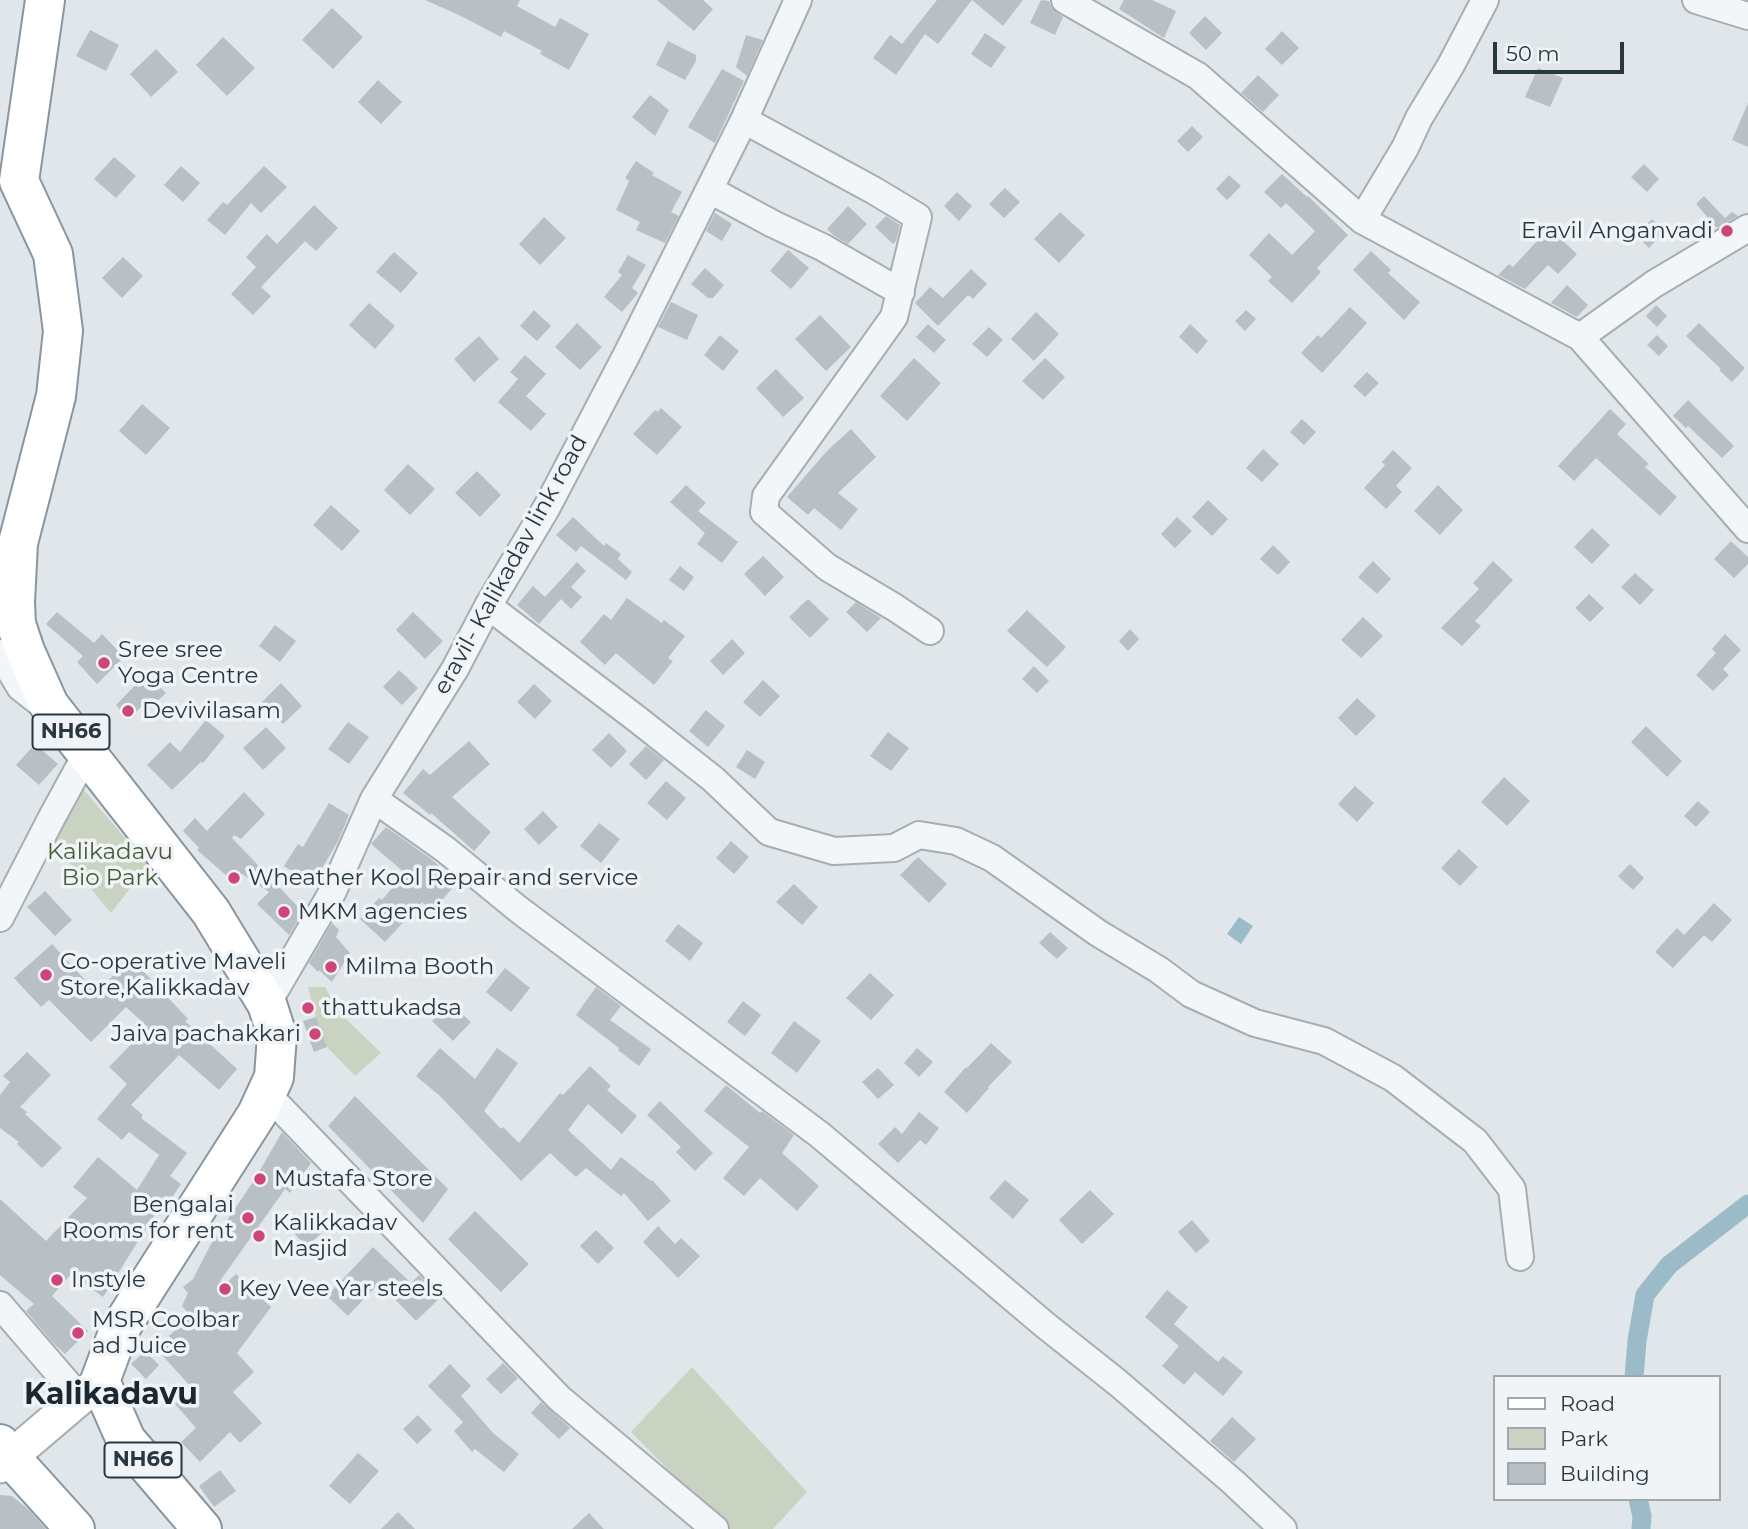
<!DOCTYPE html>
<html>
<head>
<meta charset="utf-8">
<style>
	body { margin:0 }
	#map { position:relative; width:1748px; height:1529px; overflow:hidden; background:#e0e6e9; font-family:Montserrat,sans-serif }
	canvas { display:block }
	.legend { position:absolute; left:1493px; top:1375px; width:228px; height:126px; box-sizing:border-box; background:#f0f4f7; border:2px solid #a0a8ae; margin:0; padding:9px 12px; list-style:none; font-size:21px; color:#293741 }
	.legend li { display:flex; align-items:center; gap:14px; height:35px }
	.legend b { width:35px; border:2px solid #a0a8ae }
	.scale { position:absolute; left:1493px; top:42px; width:131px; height:32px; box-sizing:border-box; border:4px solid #293741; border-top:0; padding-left:9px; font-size:21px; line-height:24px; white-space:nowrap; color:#293741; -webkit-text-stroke:5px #f0f4f7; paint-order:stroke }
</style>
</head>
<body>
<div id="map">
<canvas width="1748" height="1529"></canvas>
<ul class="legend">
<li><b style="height:9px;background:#fff"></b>Road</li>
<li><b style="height:19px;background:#cad3c2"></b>Park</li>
<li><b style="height:19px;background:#b8c0c6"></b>Building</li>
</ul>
<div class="scale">50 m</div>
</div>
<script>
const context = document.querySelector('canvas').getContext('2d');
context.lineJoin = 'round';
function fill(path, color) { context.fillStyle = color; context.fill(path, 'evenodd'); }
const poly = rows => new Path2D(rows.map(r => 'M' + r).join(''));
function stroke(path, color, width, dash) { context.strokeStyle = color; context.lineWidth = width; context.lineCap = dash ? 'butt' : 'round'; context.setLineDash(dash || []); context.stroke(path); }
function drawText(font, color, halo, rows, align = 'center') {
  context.font = font + ' Montserrat,sans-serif'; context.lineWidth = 7; context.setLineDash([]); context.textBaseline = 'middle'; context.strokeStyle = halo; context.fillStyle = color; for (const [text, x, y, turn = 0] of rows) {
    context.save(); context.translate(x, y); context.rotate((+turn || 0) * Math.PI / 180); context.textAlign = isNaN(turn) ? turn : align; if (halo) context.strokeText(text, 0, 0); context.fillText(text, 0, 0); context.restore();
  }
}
fill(poly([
	[83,789,148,865,111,913,50,840],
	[308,987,325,987,339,1012,381,1053,355,1076,327,1047,316,1017],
	[692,1367,807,1492,773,1529,727,1529,631,1432]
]), '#cad3c2');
fill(poly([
	[1239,917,1253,926,1241,944,1227,934]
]), '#9bbbc9');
stroke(poly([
	[1634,1377,1637,1341,1645,1295,1669,1265,1748,1204],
	[1638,1499,1642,1516,1641,1529]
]), '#9bbbc9', 19);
fill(poly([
	[425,0,520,0,517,6,555,27,560,18,589,34,569,70,540,54,542,51,504,31,501,37,459,15],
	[657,0,703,0,713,9,694,31],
	[937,0,1023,0,1003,26,972,0,938,44,925,34,896,75,873,58,890,35,902,44],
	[1041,0,1049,1,1052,8,1063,17,1055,35,1030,23],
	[1124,0,1152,0,1176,11,1164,38,1119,9],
	[332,8,363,37,333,69,302,40],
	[1205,16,1222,33,1206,50,1189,33],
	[90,30,119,45,106,71,76,56],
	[1282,31,1299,48,1282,65,1265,49],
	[985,33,1006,47,991,68,971,54],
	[746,35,763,40,747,76,736,67],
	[223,37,255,68,227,96,196,65],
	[668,41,696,55,696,61,685,80,656,65],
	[156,49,178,72,151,97,130,74],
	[1538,68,1563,78,1550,107,1525,97],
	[722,69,744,81,715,143,688,127],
	[1258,75,1279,95,1263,112,1241,93],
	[378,80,402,102,381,124,358,102],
	[650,95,669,110,655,136,632,117],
	[1748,103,1748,147,1732,140],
	[1192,126,1203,137,1188,152,1177,141],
	[114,157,136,176,116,198,94,179],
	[636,161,654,173,652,175,682,192,671,212,679,216,665,243,636,230,640,222,616,210,629,181,625,178],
	[1644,164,1659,179,1647,192,1631,177],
	[181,166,200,183,183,202,164,185],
	[264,166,287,187,261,213,251,203,225,235,207,220,223,202,227,205],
	[1282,174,1307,197,1308,196,1348,235,1317,268,1321,272,1292,303,1268,281,1272,277,1249,255,1269,233,1292,255,1315,231,1286,203,1281,208,1264,192],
	[1229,175,1241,186,1227,200,1216,189],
	[1005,188,1020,202,1004,218,989,204],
	[957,192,972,206,959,221,944,206],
	[1704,196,1725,218,1732,212,1738,216,1717,228,1696,204],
	[314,205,338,228,316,251,305,241,261,287,271,296,253,315,231,294,256,267,246,257,267,234,277,244],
	[848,206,867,224,848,244,833,235,827,229],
	[1060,212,1085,235,1059,263,1034,239],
	[715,213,732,224,722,241,706,231],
	[886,216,900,225,896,241,893,244,875,227],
	[544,217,566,238,540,265,519,244],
	[1652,219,1665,231,1649,248,1636,235],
	[1549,228,1577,254,1558,274,1548,265,1525,289,1498,275,1509,264,1513,267],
	[788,250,809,268,791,289,770,271],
	[1371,251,1391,270,1388,273,1420,302,1404,320,1353,270],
	[394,252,418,273,401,293,376,272],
	[628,255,646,265,632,288,638,293,622,312,604,297,622,275,618,272],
	[123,257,143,276,122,298,102,278],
	[705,268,724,285,713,298,708,298,691,284],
	[971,269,987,284,973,299,968,295,938,326,915,303,930,287,943,298],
	[1567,285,1588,305,1577,317,1551,303],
	[671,302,698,315,687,340,658,327],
	[369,303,395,326,375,349,349,325],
	[1656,305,1667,316,1657,327,1646,316],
	[1350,307,1367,323,1322,373,1301,353,1318,335,1321,338],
	[534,310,551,326,537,341,520,326],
	[1246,310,1256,319,1245,331,1235,321],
	[1036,312,1059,334,1034,361,1011,339],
	[820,315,851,347,826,371,795,339],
	[577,323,602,347,580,370,555,347],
	[1699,323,1745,368,1732,382,1719,370,1721,369,1686,336],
	[928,324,946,340,934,353,916,337],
	[1190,324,1208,341,1197,354,1179,337],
	[989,327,1003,340,987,357,972,344],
	[720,335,739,351,723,371,704,355],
	[1657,335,1668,346,1659,356,1647,345],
	[479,336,499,359,474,382,454,359],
	[525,355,546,374,526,396,546,414,531,431,498,402,518,379,510,372],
	[914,358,941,383,907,421,880,396],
	[1045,358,1065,377,1043,400,1022,381],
	[776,369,804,398,783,417,756,388],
	[1367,372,1379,383,1365,397,1353,386],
	[1688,400,1734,446,1722,458,1688,426,1686,428,1673,416],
	[142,404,170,428,146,455,119,431],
	[661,408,682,427,657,455,633,434,655,410,658,412],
	[1610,409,1626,424,1617,434,1649,464,1645,467,1677,497,1660,516,1596,458,1574,481,1558,466],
	[1302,419,1316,432,1304,445,1290,432],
	[851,429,876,457,838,493,858,509,841,530,814,508,808,515,787,497,827,451],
	[1263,449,1279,464,1262,482,1246,468],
	[1393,450,1412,468,1396,486,1402,492,1386,509,1364,488,1385,465,1382,462],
	[408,464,435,489,410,515,384,490],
	[477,471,501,495,480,517,455,493],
	[686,485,706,503,698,511,738,542,722,563,697,544,705,533,670,502],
	[1438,485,1463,510,1440,535,1414,511],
	[1208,500,1228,519,1212,536,1192,517],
	[331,505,360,531,342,551,313,525],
	[573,517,604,546,606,543,621,554,618,559,632,572,626,580,581,546,576,552,556,535],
	[1177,517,1192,531,1175,548,1161,534],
	[1592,528,1610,545,1592,564,1574,547],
	[1731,541,1748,557,1748,564,1734,578,1714,559],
	[1273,545,1290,562,1278,575,1260,559],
	[763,556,784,577,765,596,744,574],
	[1373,561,1391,579,1377,594,1358,577],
	[1493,561,1513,580,1475,621,1481,626,1462,646,1441,628,1479,589,1473,583],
	[577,562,586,571,571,587,582,597,571,609,561,599,539,624,517,605,533,586,545,597],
	[680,566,694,577,684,591,669,580],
	[1635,573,1654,590,1640,605,1621,587],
	[1589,594,1604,608,1590,622,1575,608],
	[627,598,662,623,664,620,685,636,668,658,673,661,654,685,616,653,605,665,580,642,604,614,611,620],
	[808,599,829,619,810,638,789,617],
	[856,602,881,618,867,632,846,612],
	[1027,610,1066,647,1047,667,1007,631],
	[57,612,94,643,102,634,124,657,97,684,77,662,83,656,46,624],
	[413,612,443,641,425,659,396,630],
	[1363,617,1383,636,1361,658,1341,640],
	[275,625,296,641,280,662,259,646],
	[1130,629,1139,639,1128,651,1119,641],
	[1725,634,1741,650,1723,669,1729,675,1713,691,1696,675,1716,653,1712,649],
	[732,639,745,653,723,675,710,661],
	[1034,666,1049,681,1037,693,1022,679],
	[399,670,418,688,402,705,383,687],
	[146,674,166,693,149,709,144,704,128,720,116,705],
	[763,680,780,696,760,717,743,702],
	[281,683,302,706,283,724,262,702],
	[534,684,552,701,535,719,517,702],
	[1357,698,1376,716,1356,736,1338,718],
	[706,710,725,726,708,747,689,731],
	[206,720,225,736,203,763,201,762,172,790,147,765,170,742,180,752],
	[348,722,369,737,349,764,328,749],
	[1646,726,1682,761,1667,777,1631,742],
	[266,727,286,748,263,770,243,748],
	[888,732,909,748,891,771,870,756],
	[609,733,627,751,611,768,592,750],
	[469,741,490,764,452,797,491,832,474,851,431,813,430,815,403,793,423,769,430,775],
	[35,744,58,764,39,785,16,765],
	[646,746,664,760,646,780,629,764],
	[747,750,765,762,755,779,736,767],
	[1504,777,1530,801,1507,826,1481,802],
	[666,781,686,798,667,820,647,803],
	[1355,786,1374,803,1357,822,1338,804],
	[244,792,265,814,241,839,234,835,232,838,303,912,289,935,257,904,269,892,242,874,235,883,197,850,199,848,183,831,195,818,207,831],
	[1698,801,1710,812,1696,827,1684,816],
	[329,803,349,815,338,841,313,884,284,866,298,844,303,847],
	[543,811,558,827,539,845,524,829],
	[599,823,620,839,601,863,580,846],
	[386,827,431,859,458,882,432,911,422,902,385,942,360,919,379,898,382,900,405,873,371,844],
	[731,841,749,857,734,874,716,858],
	[1459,849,1478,867,1460,886,1441,868],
	[918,857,947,884,929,903,900,875],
	[1630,864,1644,878,1633,890,1618,876],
	[794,884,818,907,802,925,776,902],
	[45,891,72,920,55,936,27,907],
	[1714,903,1732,920,1712,942,1704,935,1673,968,1655,952,1677,928,1684,935],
	[332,923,339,930,336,937,350,953,332,982,319,970,318,972,309,963],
	[678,924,703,943,690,961,665,941],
	[1050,932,1068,948,1057,959,1039,943],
	[52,944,97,993,129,958,147,975,188,1019,185,1021,237,1069,219,1090,179,1055,131,1105,143,1115,141,1118,187,1153,170,1176,181,1184,160,1216,156,1213,103,1297,71,1274,52,1296,88,1331,65,1354,53,1343,26,1311,34,1304,0,1275,0,1199,46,1241,87,1198,73,1187,98,1157,137,1190,159,1155,129,1132,122,1140,97,1119,127,1084,109,1067,148,1027,126,1007,91,1042,49,1000,41,1007,14,978],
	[505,968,530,988,511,1012,486,992],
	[870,973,894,995,871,1020,846,998],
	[596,987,621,1006,610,1020,651,1049,639,1066,618,1050,619,1048,576,1015],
	[743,1001,761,1015,745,1036,727,1022],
	[449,1002,471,1022,453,1041,432,1021],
	[316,1017,327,1047,314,1052,303,1021],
	[794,1021,821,1041,797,1073,771,1053],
	[991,1043,1012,1062,988,1087,989,1088,967,1113,944,1092,966,1067,967,1068],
	[440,1048,475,1079,497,1048,518,1063,484,1111,501,1129,503,1127,519,1143,560,1093,563,1095,590,1066,611,1086,607,1090,637,1116,622,1134,588,1104,568,1130,611,1170,621,1157,651,1181,652,1180,671,1201,648,1221,624,1193,621,1196,586,1168,576,1177,550,1153,521,1181,440,1096,416,1076],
	[917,1048,933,1062,919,1077,904,1063],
	[27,1052,51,1075,20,1107,27,1112,25,1114,62,1148,42,1168,17,1144,19,1142,0,1128,0,1095,10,1082,3,1076],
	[878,1068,894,1085,878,1099,862,1082],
	[726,1085,760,1113,762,1111,794,1135,782,1153,819,1186,797,1211,760,1178,744,1196,723,1178,749,1147,704,1111],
	[355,1096,448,1189,423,1223,328,1126],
	[660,1101,713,1153,695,1171,676,1152,681,1147,647,1115],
	[919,1112,939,1128,926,1145,920,1140,898,1163,878,1144,895,1127,902,1134],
	[282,1132,311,1163,290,1193,285,1189,220,1281,224,1285,236,1274,271,1307,237,1353,254,1372,233,1392,262,1423,240,1443,230,1432,200,1462,181,1442,196,1428,175,1404,193,1389,160,1353,173,1340,169,1336,190,1315,182,1306,188,1293,183,1287,193,1279,211,1244,255,1179],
	[1005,1180,1029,1200,1013,1219,989,1198],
	[1090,1190,1114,1214,1082,1244,1059,1220],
	[308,1211,325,1230,306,1247,289,1227],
	[475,1211,529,1264,501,1292,448,1239],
	[1192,1220,1210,1241,1196,1253,1178,1232],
	[658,1226,675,1244,681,1238,700,1256,678,1278,643,1242],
	[596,1230,614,1248,598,1264,580,1246],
	[373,1247,411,1283,419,1275,441,1297,416,1321,379,1283,348,1316,327,1296],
	[1167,1290,1188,1307,1174,1324,1218,1362,1223,1356,1243,1372,1223,1396,1195,1372,1184,1385,1162,1366,1179,1346,1145,1317],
	[145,1351,159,1365,146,1379,131,1364],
	[503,1363,518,1378,501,1394,486,1379],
	[450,1364,471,1386,461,1396,493,1433,519,1454,504,1472,475,1449,472,1452,454,1431,463,1422,428,1386],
	[541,1402,570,1428,559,1439,531,1413],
	[418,1415,432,1430,417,1444,403,1429],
	[1232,1417,1256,1439,1234,1462,1210,1441],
	[358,1453,379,1471,350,1504,329,1486],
	[220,1470,236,1491,214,1507,199,1486],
	[0,1495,12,1496,29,1510,46,1529,0,1529],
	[398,1512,415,1529,381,1529],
	[589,1513,604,1529,572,1529]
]), '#b8c0c6');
const minor = poly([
	[798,0,744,120,873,190,918,217,894,317,766,496,764,512,827,567,894,607,930,631],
	[1065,0,1198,76,1362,220,1580,337,1748,529],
	[1696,0,1748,16],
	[710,190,773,224,822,247,901,292],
	[1362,220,1405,148,1419,118,1451,65,1485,0],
	[1580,337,1654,284,1748,228],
	[488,606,637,719,713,779,769,832,834,851,894,848,919,835,956,841,992,858,1098,933,1159,970,1191,994,1255,1023,1324,1041,1393,1078,1475,1141,1512,1189,1520,1257],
	[0,653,20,687,44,706,48,705],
	[374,799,446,850,518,909,820,1135,1045,1325,1118,1383,1233,1482,1283,1529],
	[0,918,51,819,87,753],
	[267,1004,333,891,374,799,455,669,488,606,547,507,626,356,744,120],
	[267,1094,559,1398,715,1529],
	[0,1305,80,1398]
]);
const major = poly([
	[0,1466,100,1381]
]);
const highway = poly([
	[45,0,19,181,53,254,63,331,56,396,18,543,15,602,16,624,25,651,49,705,211,912,267,1004,277,1035,274,1077,257,1114,119,1330,100,1381,126,1440,202,1529],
	[0,1444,10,1457,75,1529]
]);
stroke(minor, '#a5aeb3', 30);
stroke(major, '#a0adb5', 37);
stroke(highway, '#8896a0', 42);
stroke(minor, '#f3f6f8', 26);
stroke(major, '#fff', 33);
stroke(highway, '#fff', 38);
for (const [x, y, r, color] of [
	[1727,231,7,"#ce4677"],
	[104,663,7,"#ce4677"],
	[128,711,7,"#ce4677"],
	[234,878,7,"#ce4677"],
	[284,912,7,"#ce4677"],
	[331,967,7,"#ce4677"],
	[46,975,7,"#ce4677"],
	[308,1008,7,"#ce4677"],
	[315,1034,7,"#ce4677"],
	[260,1179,7,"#ce4677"],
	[248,1218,7,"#ce4677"],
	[259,1236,7,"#ce4677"],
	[57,1280,7,"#ce4677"],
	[225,1289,7,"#ce4677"],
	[78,1333,7,"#ce4677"]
]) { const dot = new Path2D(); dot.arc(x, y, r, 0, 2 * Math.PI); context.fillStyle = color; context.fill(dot); stroke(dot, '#f0f4f7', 2.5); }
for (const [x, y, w] of [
	[71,732,77],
	[143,1460,77]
]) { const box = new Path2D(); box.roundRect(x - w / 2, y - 17.5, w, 35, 5); context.fillStyle = '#f0f4f7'; context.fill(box); stroke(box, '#293741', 2); }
drawText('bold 21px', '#293741', null, [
	["NH66",71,732],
	["NH66",143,1460]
]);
drawText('23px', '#293741', '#f0f4f7', [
	["Eravil Anganvadi",1713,231,"right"],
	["Sree sree",118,650],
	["Yoga Centre",118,676],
	["Devivilasam",142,711],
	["Wheather Kool Repair and service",248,878],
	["MKM agencies",298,912],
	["Co-operative Maveli",60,962],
	["Store,Kalikkadav",60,988],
	["Milma Booth",345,967],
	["thattukadsa",322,1008],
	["Jaiva pachakkari",301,1034,"right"],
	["Mustafa Store",274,1179],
	["Bengalai",234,1205,"right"],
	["Rooms for rent",234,1231,"right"],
	["Kalikkadav",273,1223],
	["Masjid",273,1249],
	["Instyle",71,1280],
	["Key Vee Yar steels",239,1289],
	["MSR Coolbar",92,1320],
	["ad Juice",92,1346]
], 'left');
drawText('23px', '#293741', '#f0f4f7', [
	["eravil- Kalikadav link road",511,565,-61]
]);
drawText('23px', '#465d36', '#f0f4f7', [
	["Kalikadavu",110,852],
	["Bio Park",110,878]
]);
drawText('bold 30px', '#1b2832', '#f0f4f7', [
	["Kalikadavu",111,1395]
]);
</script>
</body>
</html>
